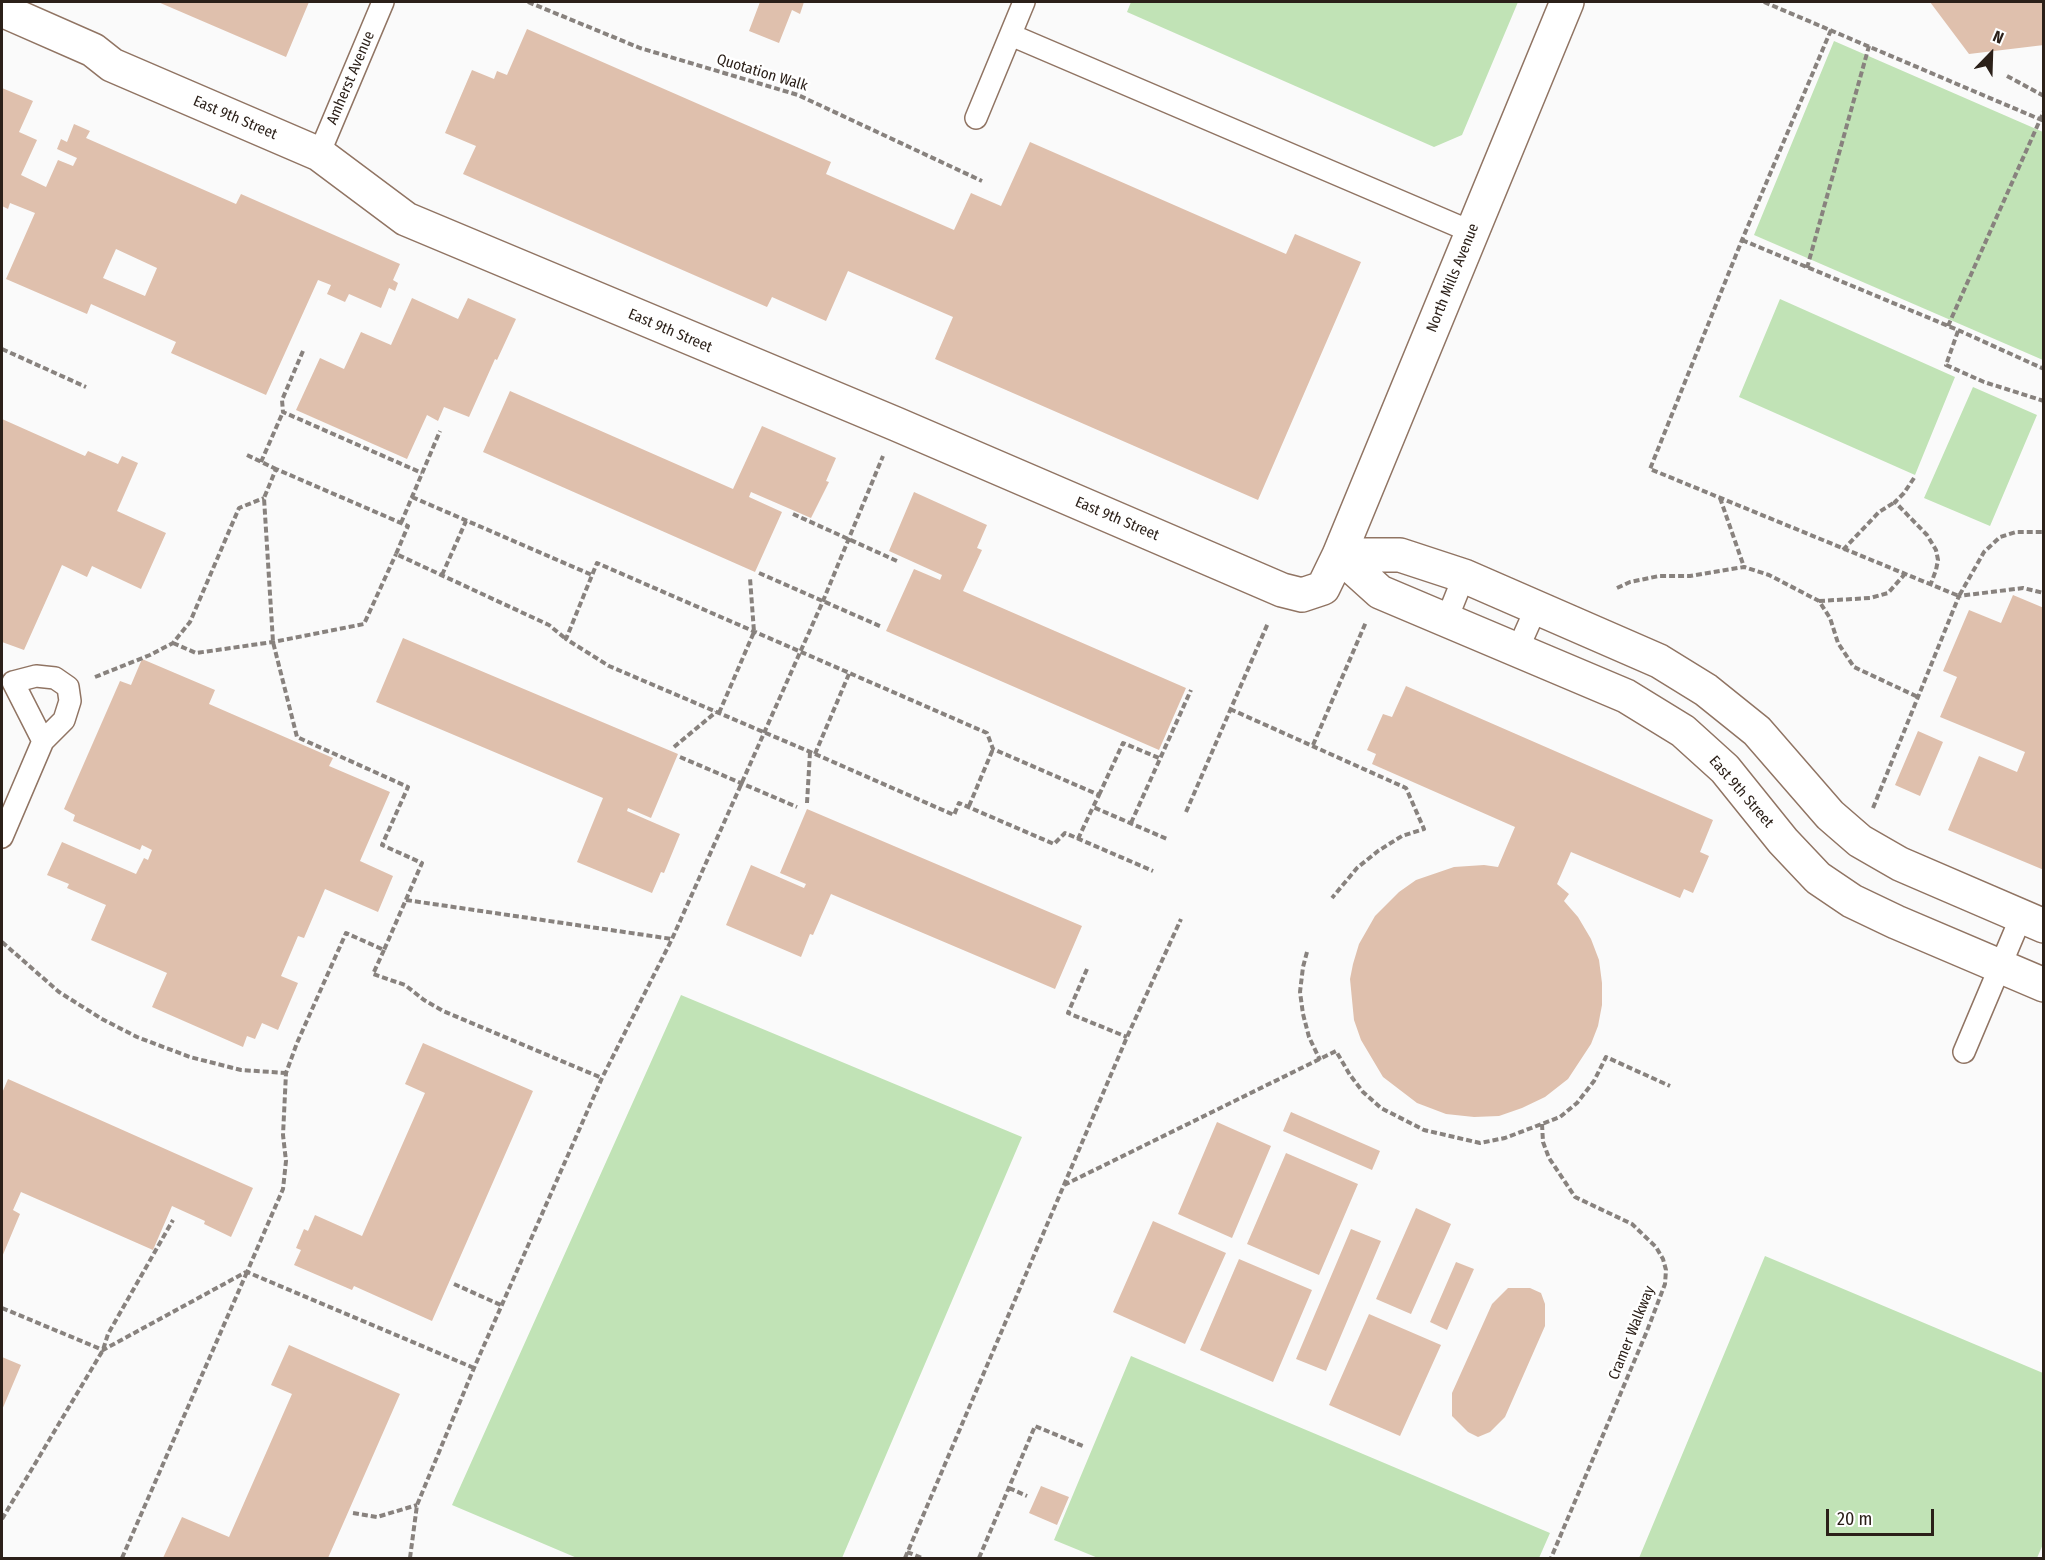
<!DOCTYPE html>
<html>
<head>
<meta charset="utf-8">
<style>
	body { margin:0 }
	#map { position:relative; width:2045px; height:1560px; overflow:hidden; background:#fafafa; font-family:"Fira Sans Condensed",sans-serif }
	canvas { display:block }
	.frame { position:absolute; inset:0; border:3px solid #2b2019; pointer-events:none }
	.north { position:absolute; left:1961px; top:24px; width:60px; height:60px; -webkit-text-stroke:4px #fff; paint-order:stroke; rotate:23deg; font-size:16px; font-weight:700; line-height:24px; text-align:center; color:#2b2019 }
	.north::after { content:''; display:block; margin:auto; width:21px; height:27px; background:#2b2019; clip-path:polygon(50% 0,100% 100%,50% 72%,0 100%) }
	.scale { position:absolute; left:1826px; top:1509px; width:108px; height:27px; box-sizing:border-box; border:3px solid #2b2019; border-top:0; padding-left:8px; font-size:18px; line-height:21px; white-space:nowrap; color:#2b2019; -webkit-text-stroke:4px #fff; paint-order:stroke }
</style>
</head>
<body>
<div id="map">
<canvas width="2045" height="1560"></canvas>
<div class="frame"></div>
<div class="north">N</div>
<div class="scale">20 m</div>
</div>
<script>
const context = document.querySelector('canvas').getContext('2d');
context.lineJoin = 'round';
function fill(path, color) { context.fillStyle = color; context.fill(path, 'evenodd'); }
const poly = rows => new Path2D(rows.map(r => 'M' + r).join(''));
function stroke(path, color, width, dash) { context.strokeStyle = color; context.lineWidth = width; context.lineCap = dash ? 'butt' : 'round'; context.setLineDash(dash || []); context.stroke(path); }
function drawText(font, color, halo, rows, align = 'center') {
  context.font = font + ' "Fira Sans Condensed",sans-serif'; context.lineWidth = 5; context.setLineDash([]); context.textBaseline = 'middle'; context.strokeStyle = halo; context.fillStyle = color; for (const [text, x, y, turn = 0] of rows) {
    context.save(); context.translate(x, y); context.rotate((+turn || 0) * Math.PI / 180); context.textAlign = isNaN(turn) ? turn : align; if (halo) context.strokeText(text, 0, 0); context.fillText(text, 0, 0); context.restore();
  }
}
fill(poly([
	[1131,2,1518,2,1462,135,1434,147,1127,12],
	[1834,41,2043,132,2043,360,1754,235],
	[1780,299,1955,377,1915,475,1739,397],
	[1973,387,2037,415,1990,526,1924,498],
	[681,995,1022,1137,842,1558,577,1558,452,1505],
	[1765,1256,2043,1373,2044,1542,2037,1558,1639,1558],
	[1131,1356,1550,1533,1539,1558,1098,1558,1054,1540]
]), '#c1e3b6');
fill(poly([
	[158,2,309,2,286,57],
	[760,2,804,2,800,14,792,10,779,43,749,31],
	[1930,2,2044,2,2044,45,1969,54],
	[527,29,831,162,826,174,954,230,971,193,1001,206,1030,142,1286,254,1295,234,1361,262,1258,500,935,359,953,317,848,271,826,321,772,297,767,307,463,174,476,146,445,133,472,70,494,79,497,71,507,75],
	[2,88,33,101,19,132,37,140,21,175,46,187,58,160,73,166,77,158,57,149,61,139,67,142,74,124,90,131,86,138,236,204,241,194,400,264,393,280,398,283,395,291,389,288,381,308,349,294,345,302,327,294,331,285,318,280,266,395,171,353,176,342,91,304,87,314,6,279,35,213,10,203,8,209,2,206],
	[116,249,157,268,145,296,103,278],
	[412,298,458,319,468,298,516,319,497,360,495,359,469,417,444,407,438,421,427,415,407,459,296,410,320,358,344,369,361,332,391,345],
	[510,391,733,489,762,426,836,458,826,481,829,482,811,518,751,492,749,497,782,512,755,572,483,452],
	[2,419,85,456,88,451,118,464,122,456,138,463,117,511,166,533,141,589,92,566,87,577,62,565,24,650,2,642],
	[914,492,987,525,977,548,982,550,963,591,1186,688,1159,750,886,631,914,569,940,580,942,575,889,551],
	[2013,595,2044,608,2044,870,1948,830,1979,756,2017,772,2025,752,1940,717,1957,677,1943,671,1969,610,2001,623],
	[403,638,678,754,651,818,628,808,627,811,680,834,664,873,661,872,652,893,577,862,603,798,376,702],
	[142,659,215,690,209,704,333,758,329,766,390,792,360,861,393,876,378,912,325,889,304,938,298,936,281,976,298,983,278,1030,262,1023,255,1039,247,1036,243,1047,152,1007,167,973,91,940,106,905,67,888,69,884,47,875,62,842,136,874,144,858,148,860,152,850,142,845,140,850,73,821,75,815,64,809,120,681,131,685],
	[1406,686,1713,820,1700,852,1709,856,1693,893,1684,889,1680,898,1571,852,1557,884,1569,894,1564,901,1578,917,1591,939,1599,960,1602,983,1602,1005,1598,1026,1591,1044,1568,1079,1545,1097,1522,1108,1499,1116,1474,1117,1446,1114,1417,1103,1383,1077,1361,1040,1354,1020,1350,979,1353,964,1359,944,1375,916,1399,892,1416,880,1454,867,1484,865,1498,867,1515,827,1372,764,1376,754,1367,750,1383,714,1392,717],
	[1918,731,1943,742,1920,796,1895,785],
	[807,809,1082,926,1055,989,831,894,813,935,810,934,801,957,726,925,751,865,804,888,806,884,780,873],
	[423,1043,533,1091,432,1321,354,1286,352,1290,294,1265,301,1250,296,1248,304,1229,308,1231,315,1215,362,1236,425,1093,405,1084],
	[8,1079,253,1188,231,1237,204,1224,205,1221,172,1206,153,1250,21,1192,13,1210,20,1214,2,1257,2,1093],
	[1291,1112,1380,1151,1372,1170,1283,1131],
	[1217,1122,1271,1146,1232,1238,1178,1214],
	[1286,1153,1358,1184,1319,1275,1247,1244],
	[1416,1208,1451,1224,1411,1314,1376,1299],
	[1153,1221,1226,1253,1185,1344,1113,1312],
	[1351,1229,1381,1241,1326,1371,1296,1359],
	[1239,1259,1312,1290,1273,1382,1200,1350],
	[1456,1262,1474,1269,1447,1330,1430,1322],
	[1508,1288,1530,1288,1541,1293,1545,1304,1545,1326,1505,1417,1490,1432,1478,1437,1468,1432,1452,1416,1452,1393,1492,1304],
	[1369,1314,1441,1345,1400,1436,1329,1405],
	[289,1345,400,1394,328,1558,163,1558,182,1517,229,1537,292,1394,271,1385],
	[2,1357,21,1365,2,1410],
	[1041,1486,1069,1497,1057,1525,1029,1513]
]), '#dfc0ad');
const lane = poly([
	[1011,35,1472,232],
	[976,118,1024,2],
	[319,154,383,2],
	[1446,621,1464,576],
	[1517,651,1537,606],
	[13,682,43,741],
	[2,837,43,741,64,720,70,701,68,687,55,678,36,676,13,682],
	[1964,1052,2021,917]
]);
const street = poly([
	[2,10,93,50,112,65,319,154,406,219,896,424,1282,590,1302,595,1323,588,1339,555,1567,2],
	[1339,555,1380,592,1626,696,1683,731,1725,769,1783,841,1818,878,1852,901,1896,922,2044,985],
	[1339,555,1400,555,1464,576,1659,661,1706,690,1757,731,1830,815,1860,841,1900,864,2044,926]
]);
stroke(lane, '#907463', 24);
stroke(street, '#907463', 36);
stroke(poly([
	[528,2,640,48,798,95,982,181],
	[1764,2,2044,121],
	[1831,30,1742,240,1650,469,1959,596,1984,552,2000,537,2016,532,2044,532],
	[2007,76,2044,96],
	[1742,240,1958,330,2044,369],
	[1807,268,1869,46],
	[1948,326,2044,111],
	[1958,331,1946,365,1984,382,2044,401],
	[2,349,86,387],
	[303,351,282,400,283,412,422,473],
	[247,455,276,469],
	[261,462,283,412],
	[1914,478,1904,493,1895,502,1927,535,1936,550,1938,560,1936,570,1930,586],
	[412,497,592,575],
	[1720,498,1744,567],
	[793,514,897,561],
	[401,523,440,431],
	[1843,550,1879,512,1895,502],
	[759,573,882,627],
	[442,575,466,521],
	[1617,588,1630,582,1659,576,1690,576,1744,567,1769,575,1819,601,1830,618,1838,643,1854,667,1918,697],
	[1819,601,1870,598,1888,593,1904,575],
	[173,643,196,653,273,642,364,624,396,554],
	[849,674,815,754,609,666,566,639,597,563,987,733,993,749,1099,795,1093,807,1167,839],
	[95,677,150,655,173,643,190,622,239,508,264,498],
	[1230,709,1406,788,1424,829,1402,836,1378,851,1357,868,1332,898],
	[719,713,754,632,750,578],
	[1313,745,1366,622],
	[674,747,716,712],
	[815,754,954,815,959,803,1054,844,1065,833,1153,871],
	[680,757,797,807],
	[1099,795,1123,743,1159,758],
	[807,803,810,752],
	[969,806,993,749],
	[1873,808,1959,596,2023,588,2044,593],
	[1186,812,1268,623],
	[1131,823,1191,690],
	[1078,839,1093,807],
	[406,900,672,939],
	[2,942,59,992,102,1019,137,1037,190,1057,241,1070,286,1073],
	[384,950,373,974,405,985,424,1000,443,1011,602,1078],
	[1307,952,1303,967,1300,992,1303,1014,1309,1037,1320,1060],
	[1087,969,1068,1013,1127,1037],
	[1542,1124,1543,1142,1549,1158,1575,1197,1632,1224,1656,1247,1663,1259,1666,1270,1665,1284,1647,1331,1551,1558],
	[1064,1185,1336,1051,1350,1075,1363,1092,1381,1108,1424,1130,1480,1143,1505,1138,1560,1117,1577,1103,1594,1081,1606,1057,1670,1086],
	[454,1284,503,1306],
	[2,1308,103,1350,246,1272],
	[474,1368,247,1272,283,1189,286,1161,283,1135,286,1073,297,1043,346,933,384,950,422,863,382,845,408,787,297,737,273,642,264,498,276,469,408,526,396,554,549,625,566,639],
	[1009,1488,1027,1496],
	[353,1513,377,1517,417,1505],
	[2,1519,103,1350,108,1334,173,1220],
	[907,1552,922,1558],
	[122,1558,247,1272],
	[410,1558,417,1505,474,1368,602,1078,672,939,823,601,883,456],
	[905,1558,1127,1037,1181,919],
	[979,1558,1035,1426,1083,1446]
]), '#88827e', 4, [6, 3]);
stroke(lane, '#fff', 21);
stroke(street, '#fff', 33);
drawText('15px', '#2b2019', '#fff', [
	["Quotation Walk",762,73,17],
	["Amherst Avenue",351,78,-67],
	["East 9th Street",235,118,23],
	["North Mills Avenue",1453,278,-68],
	["East 9th Street",670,331,23],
	["East 9th Street",1117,519,23],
	["East 9th Street",1741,792,49],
	["Cramer Walkway",1632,1333,-68]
]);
</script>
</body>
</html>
